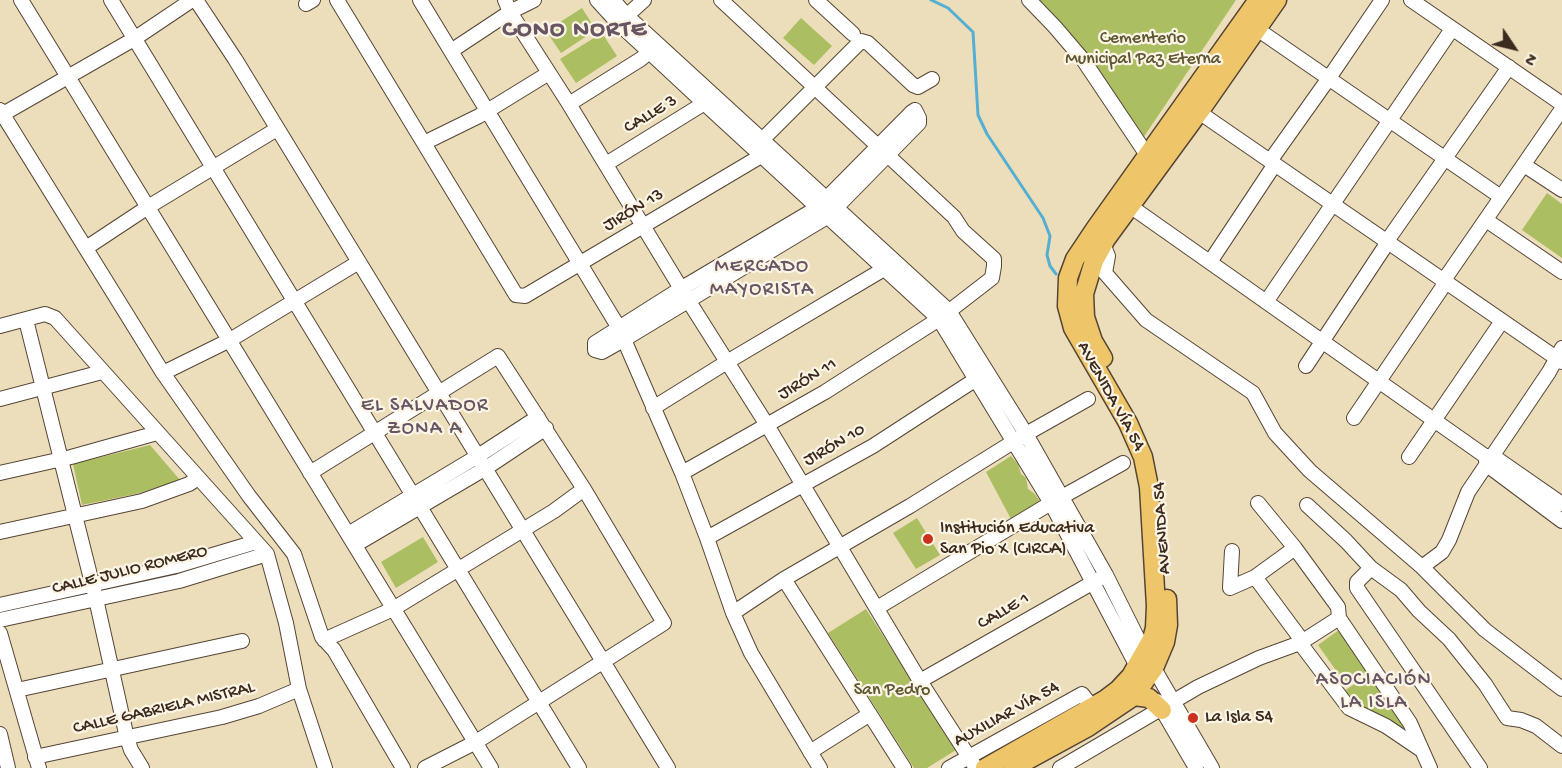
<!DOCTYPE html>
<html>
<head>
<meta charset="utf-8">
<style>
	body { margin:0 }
	#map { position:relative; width:1562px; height:768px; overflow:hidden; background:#ecdeba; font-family:"Gochi Hand",sans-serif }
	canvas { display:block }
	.north { position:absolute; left:1484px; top:18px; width:60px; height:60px; -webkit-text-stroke:4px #fcf5e5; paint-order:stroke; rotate:125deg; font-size:16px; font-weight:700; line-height:24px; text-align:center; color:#3b2a1e }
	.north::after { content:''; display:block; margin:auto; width:21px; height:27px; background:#3b2a1e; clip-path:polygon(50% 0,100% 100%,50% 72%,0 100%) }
</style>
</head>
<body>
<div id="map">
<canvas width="1562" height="768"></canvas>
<div class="north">N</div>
</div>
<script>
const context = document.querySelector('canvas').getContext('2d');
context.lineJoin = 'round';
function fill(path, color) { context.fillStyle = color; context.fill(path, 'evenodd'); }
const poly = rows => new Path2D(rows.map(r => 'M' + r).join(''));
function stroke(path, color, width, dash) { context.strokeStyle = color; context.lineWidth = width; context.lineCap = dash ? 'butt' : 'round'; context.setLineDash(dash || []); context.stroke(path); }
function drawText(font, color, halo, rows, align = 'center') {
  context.font = font + ' "Gochi Hand",sans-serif'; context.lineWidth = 4.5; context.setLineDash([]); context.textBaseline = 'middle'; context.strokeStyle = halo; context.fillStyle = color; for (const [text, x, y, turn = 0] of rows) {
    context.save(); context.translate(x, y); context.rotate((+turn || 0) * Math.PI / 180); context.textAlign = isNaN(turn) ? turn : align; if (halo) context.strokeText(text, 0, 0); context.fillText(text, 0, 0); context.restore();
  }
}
fill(poly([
	[1033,0,1236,0,1141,141],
	[582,8,596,30,561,53,546,31],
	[801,18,832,46,814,65,783,38],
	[602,33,617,56,576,83,560,59],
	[1547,193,1562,204,1562,258,1522,230],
	[150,445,180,480,140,493,82,505,73,464],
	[1011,456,1018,464,1021,474,1026,478,1028,489,1035,494,1041,503,1012,521,986,472],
	[917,518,940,555,916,569,893,533],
	[423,537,438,562,396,588,381,562],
	[866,609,956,750,927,768,914,768,828,633],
	[1339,630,1368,670,1347,686,1318,645],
	[1371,673,1408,726,1401,731,1352,705,1344,691]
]), '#acbe62');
stroke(poly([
	[931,0,948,8,973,32,978,115,987,134,1043,218,1050,236,1047,255,1050,266,1056,274]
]), '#55afd2', 3);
const minor = poly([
	[21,0,491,768],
	[111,0,579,768],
	[196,0,235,59,359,262,668,768],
	[337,0,516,295,525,296,761,156],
	[420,0,619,328,682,473,707,538,733,613,751,653,820,768],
	[505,0,510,12,569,104,688,300,767,425,920,681,976,768],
	[597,0,618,23,705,104,939,319,1051,503,1140,672],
	[613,0,627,16,949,311,1026,434,1106,575,1145,653,1212,768],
	[816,0,853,34],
	[1029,0,1055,27,1084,61,1143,149,1149,155],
	[1411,0,1562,104],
	[306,4,313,0],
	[622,20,644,0],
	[1257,29,1501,197],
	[451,51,510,12,534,0],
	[569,104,641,59,655,47],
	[1193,108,1562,362],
	[0,110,163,373,249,496,294,554,322,637,334,650,403,768],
	[915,110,919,118,919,123,827,217,625,339,602,352,595,350,595,343,682,288,817,208,912,112,915,110],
	[3,114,134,39,192,0],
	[762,140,861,41,868,43,913,85,918,87,932,79],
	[424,143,479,116,549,73],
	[1270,161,1329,78,1382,0],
	[606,164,711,99],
	[1524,165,1562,190],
	[1130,206,1485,456,1487,465],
	[1486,220,1562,272],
	[1103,244,1108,256,1105,273,1146,320,1253,393,1275,433,1310,471,1422,567,1485,630,1562,689],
	[86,248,148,207,277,129],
	[1210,262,1275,164],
	[1266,302,1452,29],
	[26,320,96,599,127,738,131,750,142,768],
	[0,326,45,314,55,318,267,554,286,623,299,689,325,768],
	[1306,366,1384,248,1387,241,1509,67],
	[163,373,230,340,359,262],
	[0,399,102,372],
	[653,408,727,362,884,269],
	[1354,418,1442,288,1444,280,1562,109],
	[1485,456,1493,456,1562,504],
	[1409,457,1502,321],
	[1487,465,1562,521],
	[0,473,71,457,157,433],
	[310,473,498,356,584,489,664,623,476,742,425,768],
	[682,473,825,392,939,319,992,278,994,266,994,259,963,231,954,217,721,0],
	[1258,503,1295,548,1338,607,1339,618,1410,723,1430,768],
	[1307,505,1346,541,1371,568,1401,590,1419,611,1449,639,1485,684,1507,718,1521,720,1536,726,1562,746],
	[0,532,142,501,189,484,198,478],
	[348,534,478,456,538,417],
	[707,538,873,446,984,374],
	[355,545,486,468,546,428],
	[1232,551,1230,588,1255,577,1295,548],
	[1422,567,1442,552,1449,540,1468,492,1549,372,1562,348],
	[1371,568,1357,582,1357,588,1480,768],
	[1255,577,1298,635,1300,643,1349,708,1386,726,1420,749],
	[784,579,904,768],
	[0,605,176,566,256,542],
	[877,608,1051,503,1123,463],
	[733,613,784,579,910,506,1026,434,1088,399],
	[0,620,179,581,267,554],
	[0,633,39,768],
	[324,640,393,609,554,511,584,489],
	[920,681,1099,579],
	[17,690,242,641],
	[1157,701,1196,768],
	[0,734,8,768],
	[810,752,870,714],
	[35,757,222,717,259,706,299,689],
	[949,768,1082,694,1092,707],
	[1060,768,1198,687,1259,658,1300,643,1339,618]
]);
const major = poly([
	[1103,358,1093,341,1085,317,1084,294,1094,261,1106,239,1199,112,1277,0],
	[1134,696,1149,698,1162,710],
	[985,768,1106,699,1118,690,1131,676,1152,639,1155,628,1156,606,1149,487,1143,457,1128,423,1073,328,1067,306,1068,278,1075,259,1095,229,1258,0],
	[1013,768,1088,727,1134,696,1154,668,1165,642,1168,625,1167,599]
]);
stroke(minor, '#564535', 16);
stroke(major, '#564535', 21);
stroke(minor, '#fff', 14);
stroke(major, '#eec569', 18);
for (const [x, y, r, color] of [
	[928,539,6,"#c8321e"],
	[1193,718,6,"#c8321e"]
]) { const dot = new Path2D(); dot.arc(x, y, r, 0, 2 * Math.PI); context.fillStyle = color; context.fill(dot); stroke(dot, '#fcf5e5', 2); }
drawText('18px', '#5d5632', '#fcf5e5', [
	["Cementerio",1143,39],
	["Municipal Paz Eterna",1143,60],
	["San Pedro",892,691]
]);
drawText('18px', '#3b2a1e', '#fcf5e5', [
	["CALLE 3",651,115,-31],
	["JIRÓN 13",634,211,-31],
	["JIRÓN 11",808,380,-31],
	["AVENIDA VÍA 54",1110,397,61],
	["JIRÓN 10",835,446,-30],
	["AVENIDA 54",1163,528,-94],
	["CALLE JULIO ROMERO",130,571,-14],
	["CALLE 1",1004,612,-30],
	["CALLE GABRIELA MISTRAL",164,709,-13],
	["AUXILIAR VÍA 54",1007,715,-29]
]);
drawText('18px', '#3b2a1e', '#fcf5e5', [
	["Institución Educativa",940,529],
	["San Pio X (CIRCA)",940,550],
	["La Isla 54",1205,718]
], 'left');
context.letterSpacing = '1.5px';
drawText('20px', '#675563', '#fcf5e5', [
	["MERCADO",762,268],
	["MAYORISTA",762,291],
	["EL SALVADOR",425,407],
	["ZONA A",425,430],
	["ASOCIACIÓN",1374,681],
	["LA ISLA",1374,704]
]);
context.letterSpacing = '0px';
context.letterSpacing = '1.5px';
drawText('bold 24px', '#675563', '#fcf5e5', [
	["CONO NORTE",575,31]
]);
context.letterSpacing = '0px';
</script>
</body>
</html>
